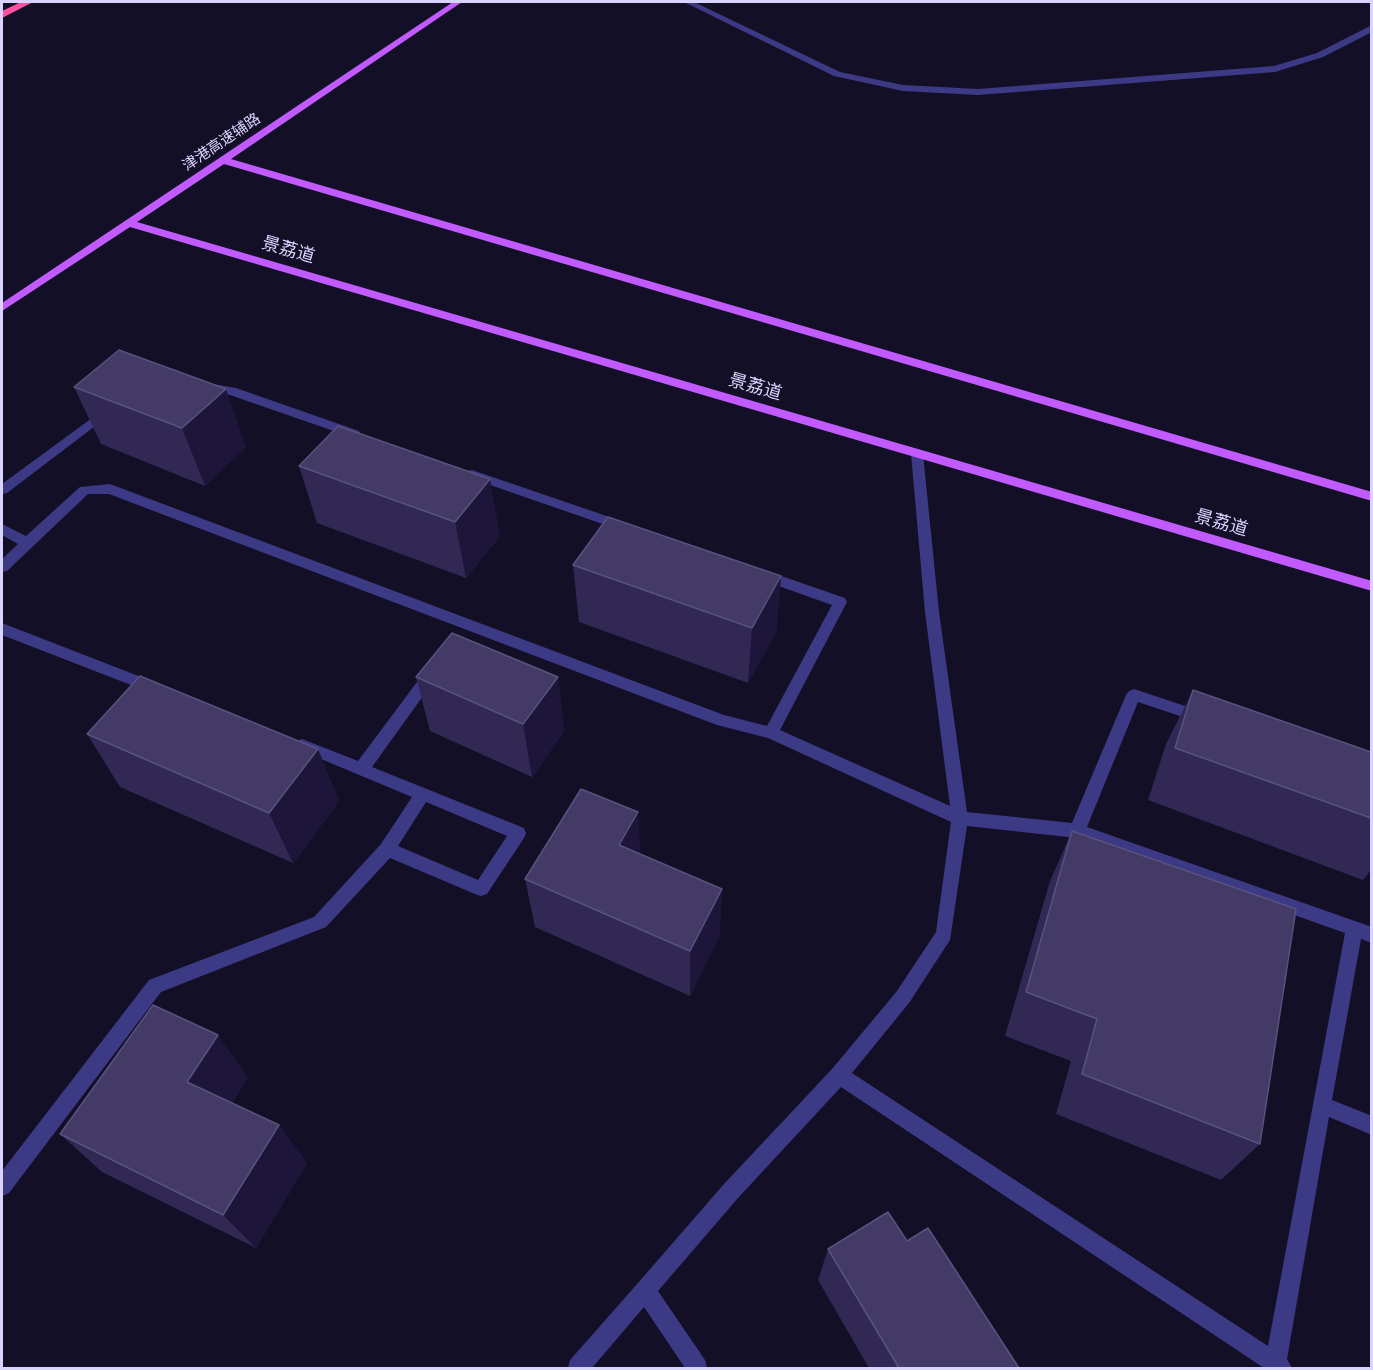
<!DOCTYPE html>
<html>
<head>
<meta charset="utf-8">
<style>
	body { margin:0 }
	#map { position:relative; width:1373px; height:1370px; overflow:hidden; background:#130f26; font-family:"Titillium Web",sans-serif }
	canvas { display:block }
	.frame { position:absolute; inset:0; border:3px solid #d9d4ff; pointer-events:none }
</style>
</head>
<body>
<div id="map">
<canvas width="1373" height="1370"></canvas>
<div class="frame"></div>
</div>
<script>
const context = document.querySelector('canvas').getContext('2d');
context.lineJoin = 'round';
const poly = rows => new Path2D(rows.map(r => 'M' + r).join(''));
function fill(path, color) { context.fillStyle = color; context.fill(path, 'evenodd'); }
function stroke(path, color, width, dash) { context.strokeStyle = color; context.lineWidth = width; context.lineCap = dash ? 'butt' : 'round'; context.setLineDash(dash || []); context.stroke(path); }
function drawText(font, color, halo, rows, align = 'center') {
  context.font = font + ' "Titillium Web","Noto Sans SC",sans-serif'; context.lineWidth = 6; context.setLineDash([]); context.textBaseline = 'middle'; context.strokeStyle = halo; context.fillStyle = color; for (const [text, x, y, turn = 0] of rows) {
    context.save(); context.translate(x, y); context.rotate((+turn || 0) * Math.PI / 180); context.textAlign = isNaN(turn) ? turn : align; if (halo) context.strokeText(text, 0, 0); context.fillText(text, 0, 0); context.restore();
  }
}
fill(poly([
	[684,2,694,2,840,72,903,85,978,89,1274,66,1317,53,1372,25,1372,32,1323,57,1275,72,978,95,903,91,834,76,684,2],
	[207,383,236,388,359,431,361,434,359,437,351,437,230,395,203,390,203,384,207,383],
	[107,407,111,408,113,411,111,414,7,493,2,494,2,484,107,407],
	[917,450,923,454,939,612,967,812,1072,823,1126,695,1129,691,1134,689,1206,713,1209,717,1206,721,1201,723,1138,702,1087,827,1372,927,1372,943,1361,939,1332,1100,1372,1116,1372,1135,1329,1117,1287,1359,1292,1368,1264,1368,841,1087,738,1198,658,1291,705,1360,707,1368,685,1368,644,1307,592,1368,568,1368,570,1360,638,1283,724,1184,832,1069,897,991,936,932,951,822,768,738,717,725,109,494,88,494,7,571,2,572,2,559,18,544,2,535,2,524,26,536,80,487,110,484,724,715,767,726,832,605,756,578,754,574,761,569,845,598,847,602,780,730,950,806,925,612,911,454,917,450],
	[967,826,1077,838,1345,933,1268,1346,852,1073,909,1003,950,940,967,826],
	[472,470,630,524,632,527,625,532,620,530,467,477,465,474,467,471,472,470],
	[2,623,159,684,162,688,159,692,154,694,149,692,2,635,2,623],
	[431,668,436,670,438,674,436,678,372,767,524,828,526,833,524,838,487,894,481,896,475,894,390,858,326,927,161,992,9,1193,2,1196,2,1171,149,980,314,917,381,844,412,797,297,749,294,745,297,741,302,739,358,761,426,670,431,668],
	[426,802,507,836,478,880,398,846,426,802]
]), '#3d3a85');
fill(poly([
	[453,2,462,2,231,159,1372,492,1372,501,224,164,137,222,1372,581,1372,591,130,227,2,311,2,303,453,2]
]), '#c25bff');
fill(poly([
	[21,2,33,2,2,18,2,11,21,2]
]), '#ff4fa3');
fill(poly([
	[74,387,246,447,205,486,101,444],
	[299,466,500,536,466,578,317,523],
	[573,565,781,576,776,632,748,683,579,622],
	[416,677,558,677,564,731,532,777,430,731],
	[1193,690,1371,752,1371,870,1363,880,1148,800,1166,744],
	[87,734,318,749,339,801,293,863,120,787],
	[638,812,640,855,722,889,719,937,690,996,535,927,525,879],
	[1072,831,1260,1144,1221,1180,1056,1114,1071,1061,1005,1036,1050,881],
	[248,1077,232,1103,279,1125,307,1163,256,1248,102,1172,60,1134],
	[907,1241,1019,1368,869,1368,818,1280,828,1249]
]), '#312854');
fill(poly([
	[226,389,246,447,205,486,182,428],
	[490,479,500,536,466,578,455,522],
	[781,576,776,632,748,683,752,628],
	[558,677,564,731,532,777,523,724],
	[318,749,339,801,293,863,269,813],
	[638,812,641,862,619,845],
	[722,889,719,937,690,996,690,951],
	[218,1035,248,1077,220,1122,187,1082],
	[279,1125,307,1163,256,1248,223,1215]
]), '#1d163a');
const building = poly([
	[119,350,226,389,182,428,74,387,119,350],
	[338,426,490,479,455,522,299,466,338,426],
	[608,517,781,576,752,628,573,565,608,517],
	[452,633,558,677,523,724,416,677,452,633],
	[140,676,318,749,269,813,87,734,140,676],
	[1193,690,1371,752,1371,818,1175,748,1193,690],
	[581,789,638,812,619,845,722,889,690,951,525,879,581,789],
	[1072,831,1296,909,1260,1144,1082,1074,1097,1019,1026,992,1072,831],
	[153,1005,218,1035,187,1082,279,1125,223,1215,60,1134,153,1005],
	[888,1212,907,1241,928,1228,1019,1368,899,1368,828,1249,888,1212]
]);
fill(building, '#433a66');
stroke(building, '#5a527e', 1.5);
drawText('15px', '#d9d4ff', '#130f26', [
	["津港高速辅路",222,143,-34]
]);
drawText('18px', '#d9d4ff', '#130f26', [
	["景荔道",288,251,16],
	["景荔道",755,388,16],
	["景荔道",1221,524,16]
]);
</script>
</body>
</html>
